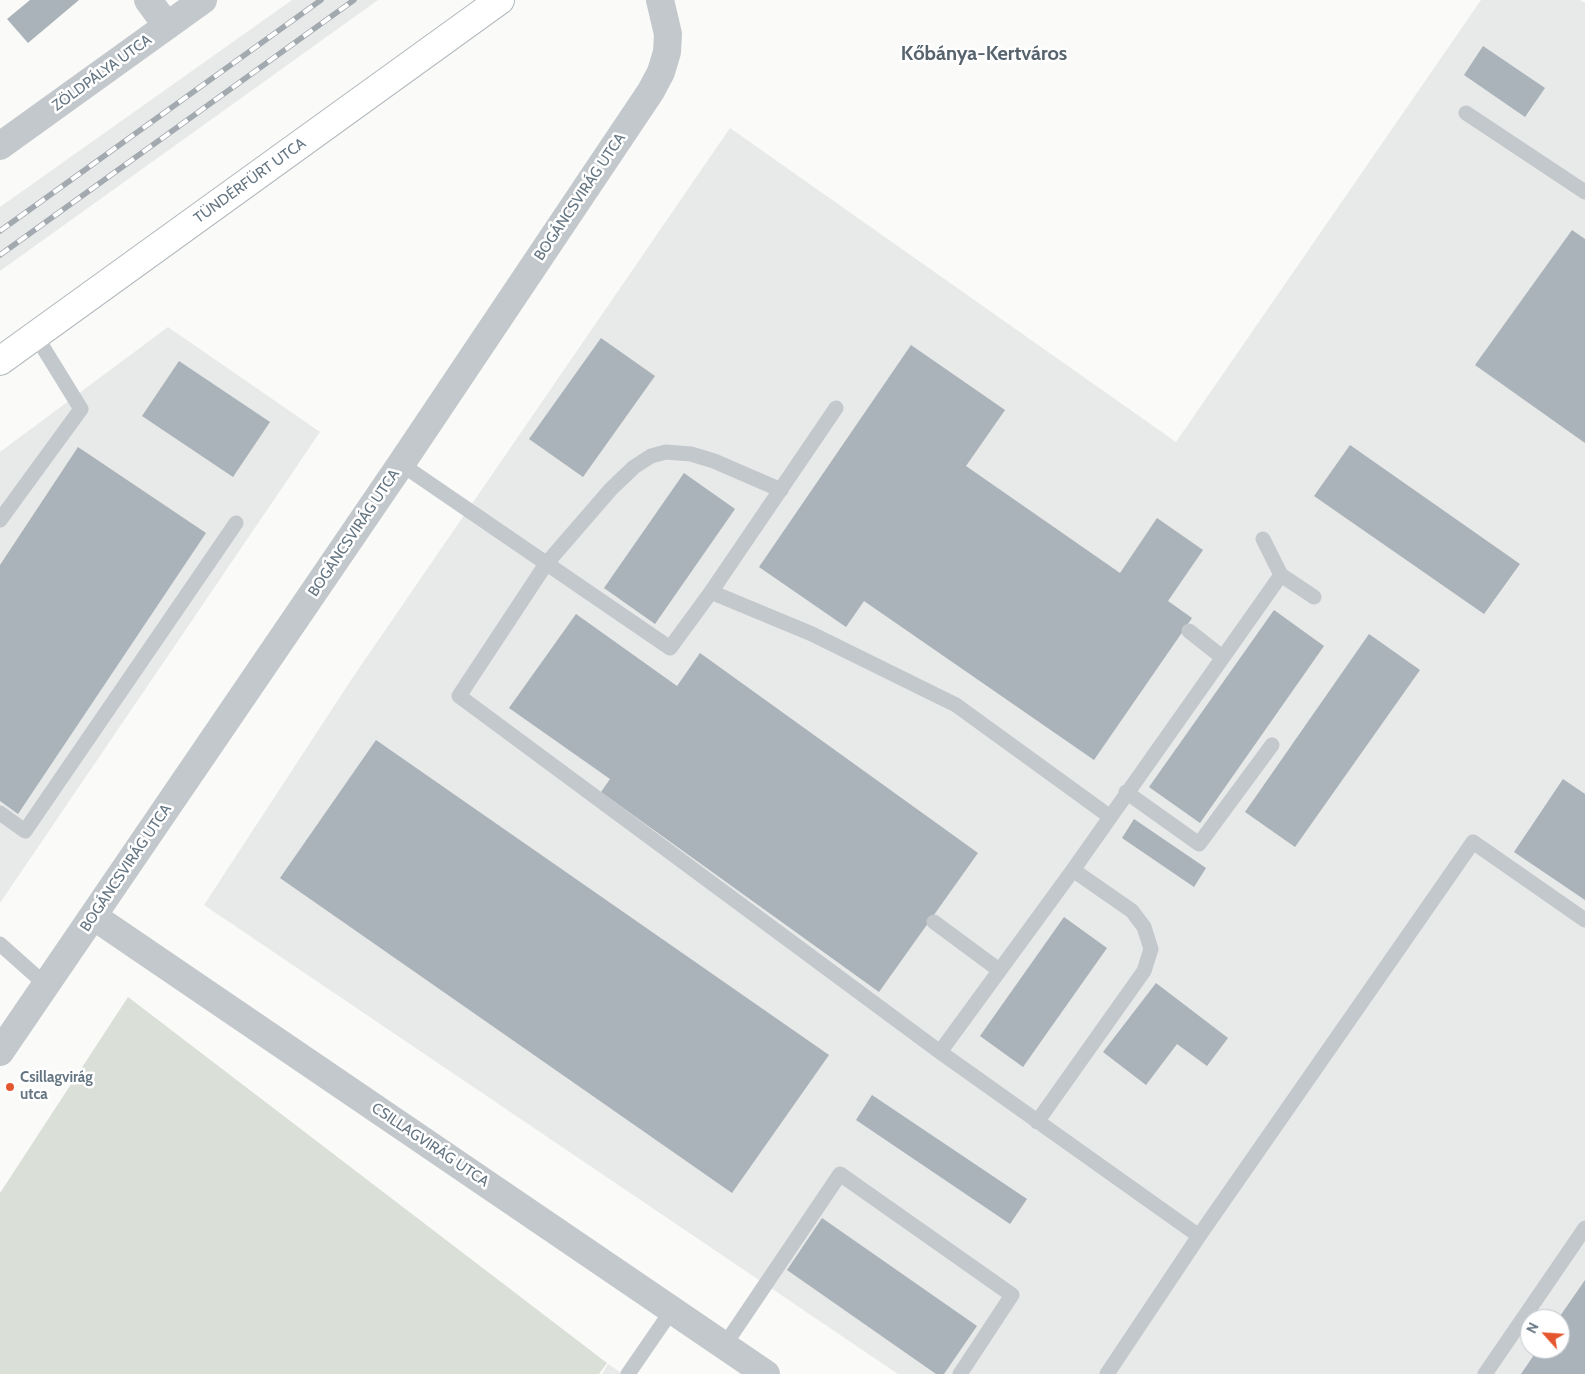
<!DOCTYPE html>
<html>
<head>
<meta charset="utf-8">
<style>
	body { margin:0 }
	#map { position:relative; width:1585px; height:1374px; overflow:hidden; background:#fafaf8; font-family:Cabin,sans-serif }
	canvas { display:block }
	.north { position:absolute; left:1520px; top:1309px; width:50px; height:50px; box-sizing:border-box; background:#fff; border:1px solid #c1c8cd; border-radius:50%; rotate:296deg; font-size:14px; font-weight:700; line-height:20px; text-align:center; color:#657683 }
	.north::after { content:''; display:block; margin:auto; width:18px; height:22px; background:#e4572e; clip-path:polygon(50% 0,100% 100%,50% 72%,0 100%) }
</style>
</head>
<body>
<div id="map">
<canvas width="1585" height="1374"></canvas>
<div class="north">N</div>
</div>
<script>
const context = document.querySelector('canvas').getContext('2d');
context.lineJoin = 'round';
function fill(path, color) { context.fillStyle = color; context.fill(path, 'evenodd'); }
const poly = rows => new Path2D(rows.map(r => 'M' + r).join(''));
function stroke(path, color, width, dash) { context.strokeStyle = color; context.lineWidth = width; context.lineCap = dash ? 'butt' : 'round'; context.setLineDash(dash || []); context.stroke(path); }
function drawText(font, color, halo, rows, align = 'center') {
  context.font = font + ' Cabin,sans-serif'; context.lineWidth = 5; context.setLineDash([]); context.textBaseline = 'middle'; context.strokeStyle = halo; context.fillStyle = color; for (const [text, x, y, turn = 0] of rows) {
    context.save(); context.translate(x, y); context.rotate((+turn || 0) * Math.PI / 180); context.textAlign = isNaN(turn) ? turn : align; if (halo) context.strokeText(text, 0, 0); context.fillText(text, 0, 0); context.restore();
  }
}
fill(poly([
	[292,0,378,0,0,271,0,207],
	[1481,0,1580,0,1585,3,1585,1374,898,1374,204,905,353,677,730,128,1176,442],
	[1530,1319,1560,1319,1560,1349,1530,1349],
	[168,327,320,432,0,903,0,452],
	[608,1364,623,1374,602,1374]
]), '#e8e9e9');
fill(poly([
	[128,997,607,1363,599,1374,0,1374,0,1193]
]), '#dadfd7');
fill(poly([
	[30,0,79,0,28,43,7,19],
	[1483,46,1545,88,1525,117,1464,75],
	[1572,230,1585,239,1585,443,1475,365],
	[601,338,655,376,583,477,529,439],
	[911,345,1005,410,966,466,1120,573,1157,518,1203,550,1168,601,1192,618,1094,760,864,601,846,627,759,567],
	[179,361,270,422,233,477,142,416],
	[1350,445,1520,564,1484,614,1314,496],
	[78,447,206,533,18,814,0,801,0,565],
	[684,473,735,509,655,624,604,588],
	[1274,610,1324,646,1200,823,1149,787],
	[576,614,677,686,700,653,978,853,879,992,601,792,610,779,509,708],
	[1369,634,1420,670,1295,847,1245,812],
	[376,740,829,1055,732,1193,280,878],
	[1563,779,1585,794,1585,900,1514,852],
	[1134,819,1206,868,1194,887,1122,838],
	[1064,917,1107,948,1023,1067,980,1036],
	[1156,983,1228,1038,1207,1066,1177,1044,1146,1085,1103,1052],
	[872,1095,1027,1199,1010,1224,856,1120],
	[822,1218,977,1326,944,1374,936,1374,787,1270],
	[1585,1280,1585,1374,1521,1374,1538,1349,1560,1349,1558,1319]
]), '#aab3b9');
const secondary = poly([
	[0,361,500,0]
]);
stroke(secondary, '#b3babf', 30);
stroke(poly([
	[1466,113,1585,192],
	[401,464,670,648,711,592,812,634,956,705,1109,816],
	[781,490,714,461,691,454,666,452,651,456,634,467,611,489,546,564,459,696,940,1052,1199,1236],
	[0,520,81,409,36,336],
	[1281,575,1314,597],
	[711,592,836,408],
	[1189,631,1222,657],
	[1126,792,1199,844,1272,745],
	[0,813,25,831,236,523],
	[934,922,999,970],
	[0,944,46,985],
	[940,1052,1073,870,1281,575,1263,539],
	[1037,1122,1144,971,1151,949,1144,927,1132,911,1073,870],
	[724,1346,840,1174,1012,1295,960,1374],
	[628,1374,672,1310],
	[1107,1374,1199,1236,1473,842,1585,920],
	[1485,1374,1585,1228]
]), '#c3c8cc', 15);
stroke(poly([
	[148,0,167,26],
	[0,146,203,0],
	[93,916,766,1374],
	[0,1052,401,464,651,91,661,72,667,52,668,34,660,0]
]), '#c3c8cc', 28);
stroke(secondary, '#fff', 28);
const rail = poly([
	[0,231,321,0],
	[0,255,354,0]
]);
stroke(rail, '#a2aab0', 5.5);
stroke(rail, '#fff', 4, [11]);
for (const [x, y, r, color] of [
	[10,1087,5,"#e4572e"]
]) { const dot = new Path2D(); dot.arc(x, y, r, 0, 2 * Math.PI); context.fillStyle = color; context.fill(dot); stroke(dot, '#fff', 2); }
drawText('15px', '#657683', '#fff', [
	["ZÖLDPÁLYA UTCA",102,73,-36],
	["TÜNDÉRFÜRT UTCA",250,181,-36],
	["BOGÁNCSVIRÁG UTCA",580,197,-56],
	["BOGÁNCSVIRÁG UTCA",354,533,-56],
	["BOGÁNCSVIRÁG UTCA",126,868,-56],
	["CSILLAGVIRÁG UTCA",430,1145,34]
]);
drawText('bold 15px', '#657683', '#fff', [
	["Csillagvirág",20,1078],
	["utca",20,1095]
], 'left');
drawText('bold 20px', '#57646e', '#fff', [
	["Kőbánya-Kertváros",984,54]
]);
</script>
</body>
</html>
